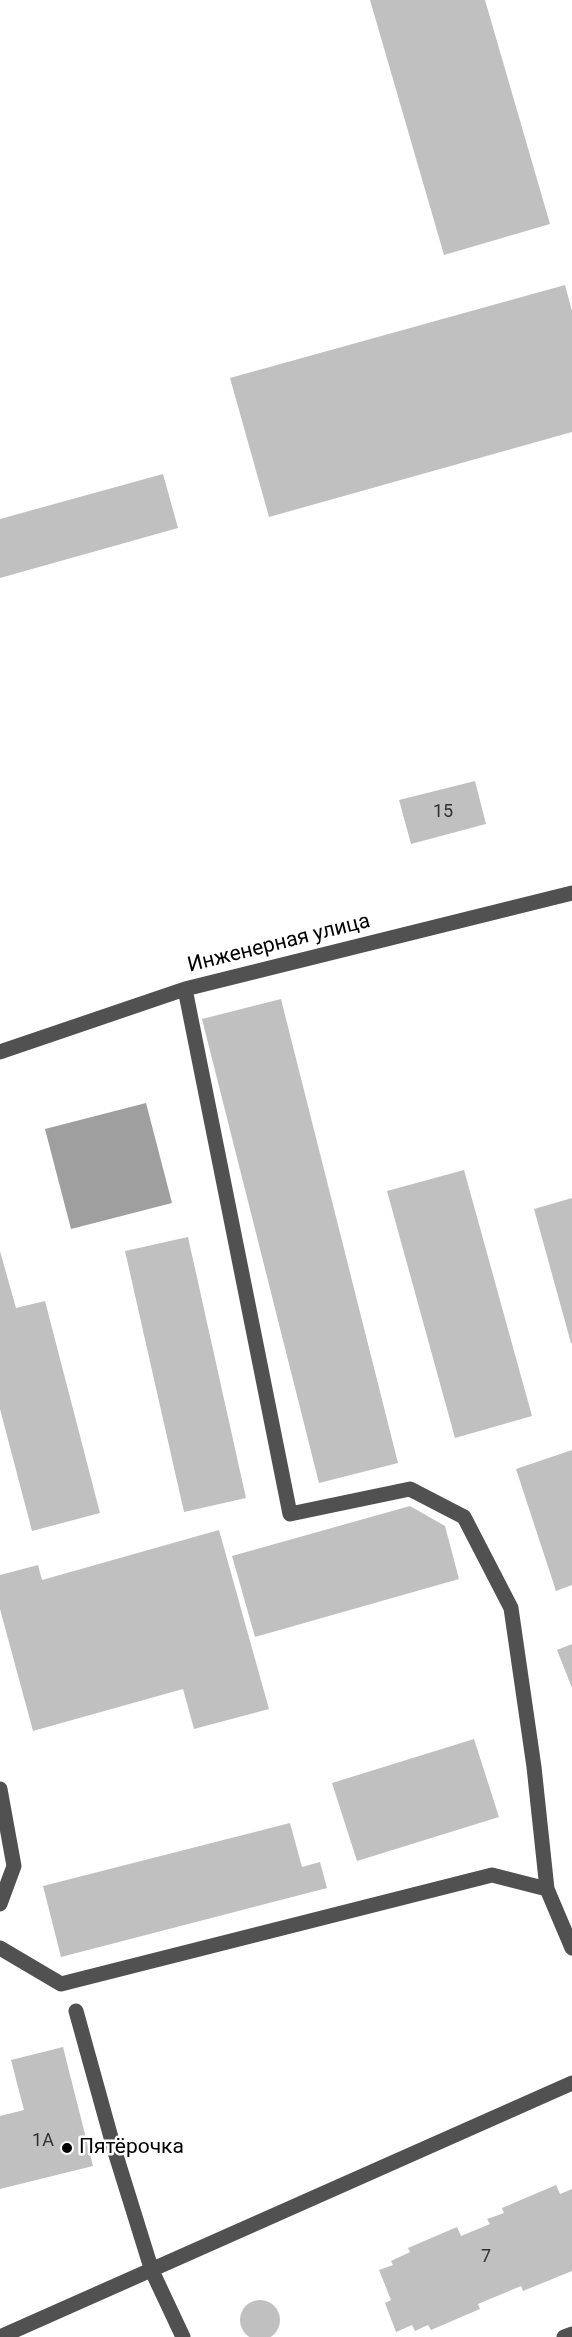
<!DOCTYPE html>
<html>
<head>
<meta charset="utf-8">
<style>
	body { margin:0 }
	canvas { display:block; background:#fff }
</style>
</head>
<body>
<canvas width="572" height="2337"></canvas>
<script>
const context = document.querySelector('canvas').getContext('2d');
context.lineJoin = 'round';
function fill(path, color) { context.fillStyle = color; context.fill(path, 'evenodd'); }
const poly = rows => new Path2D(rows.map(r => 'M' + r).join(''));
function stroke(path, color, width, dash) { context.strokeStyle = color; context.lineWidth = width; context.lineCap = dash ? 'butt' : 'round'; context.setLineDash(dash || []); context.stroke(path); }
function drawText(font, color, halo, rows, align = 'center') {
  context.font = font + ' Roboto,sans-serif'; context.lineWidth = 5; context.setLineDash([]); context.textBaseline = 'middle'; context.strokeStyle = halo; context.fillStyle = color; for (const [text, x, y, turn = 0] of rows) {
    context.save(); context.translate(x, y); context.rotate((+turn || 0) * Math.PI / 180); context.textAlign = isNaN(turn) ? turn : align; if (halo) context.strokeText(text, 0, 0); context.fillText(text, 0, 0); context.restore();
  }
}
fill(poly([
	[146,1103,172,1203,71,1229,45,1129]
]), '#9f9f9f');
fill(poly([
	[370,0,485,0,550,224,444,255],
	[565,285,572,311,572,432,269,517,230,378],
	[163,474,178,528,0,578,0,519],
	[475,781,486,824,411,844,399,800],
	[281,999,398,1463,319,1483,202,1019],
	[464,1170,532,1416,455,1438,387,1191],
	[572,1198,572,1343,571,1343,534,1209],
	[188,1237,246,1498,184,1512,125,1251],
	[0,1251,16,1308,45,1301,100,1513,32,1531,0,1409],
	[572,1450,572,1585,556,1591,516,1469],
	[410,1506,445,1526,459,1579,255,1637,232,1556],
	[219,1530,269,1709,194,1729,183,1689,33,1731,0,1609,0,1575,38,1565,42,1580],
	[572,1644,572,1688,557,1650],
	[474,1739,499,1817,357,1861,332,1783],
	[290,1823,302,1867,320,1862,327,1888,61,1957,43,1886],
	[63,2047,93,2166,0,2189,0,2116,24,2110,11,2060],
	[556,2185,560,2194,572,2189,572,2271,523,2291,521,2286,478,2304,480,2309,431,2330,428,2325,415,2331,412,2325,396,2332,385,2303,391,2300,379,2270,393,2265,391,2261,410,2252,408,2248,457,2227,461,2236,490,2224,487,2219,504,2213,502,2208],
	'240 2320a20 20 0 1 1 40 0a20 20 0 1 1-40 0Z'
]), '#c0c0c0');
stroke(poly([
	[185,989,290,1514,410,1489,464,1517,511,1608,534,1767,547,1889],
	[0,1052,185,989,572,893],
	[0,1789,14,1866,0,1904],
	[0,1948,61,1984,492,1875,547,1889,572,1948],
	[76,2011,115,2152,152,2271,183,2337],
	[0,2337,572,2083],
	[564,2337,572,2334]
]), '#515151', 15);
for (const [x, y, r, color] of [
	[67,2148,6,"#000"]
]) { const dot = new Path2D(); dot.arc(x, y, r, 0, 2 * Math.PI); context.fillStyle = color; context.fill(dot); stroke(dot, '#fff', 2); }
drawText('18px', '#303030', null, [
	["15",443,812],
	["1А",43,2141],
	["7",486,2257]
]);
drawText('21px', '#000', '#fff', [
	["Инженерная улица",279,944,-14]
]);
drawText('21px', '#000', '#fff', [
	["Пятёрочка",79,2148]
], 'left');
</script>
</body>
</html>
